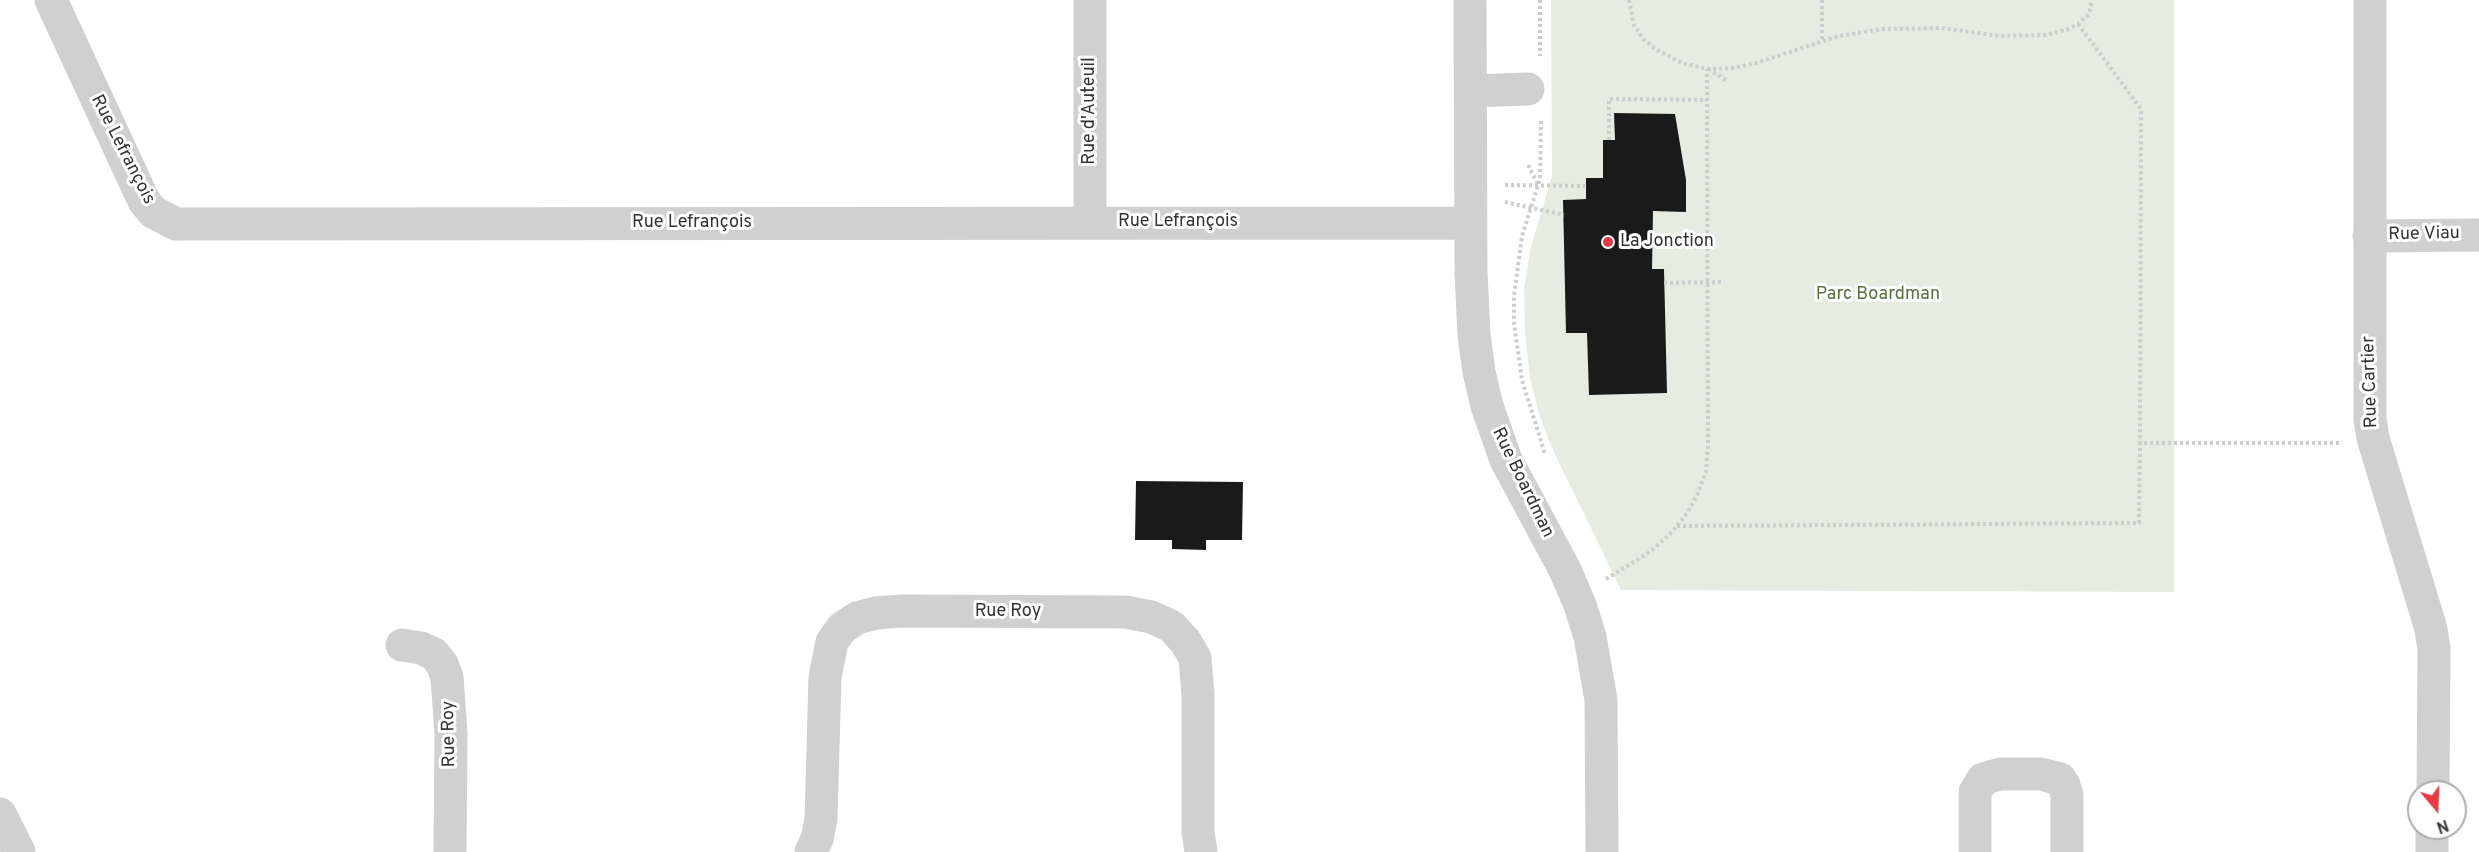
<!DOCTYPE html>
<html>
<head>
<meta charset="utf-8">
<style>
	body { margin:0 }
	#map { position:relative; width:2479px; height:852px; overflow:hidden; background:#fff; font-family:Overpass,sans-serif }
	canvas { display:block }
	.north { position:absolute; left:2407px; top:780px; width:60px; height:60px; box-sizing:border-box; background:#fff; border:2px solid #adadad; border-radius:50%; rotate:161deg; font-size:16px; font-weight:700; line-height:24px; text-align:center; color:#333 }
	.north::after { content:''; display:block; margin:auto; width:21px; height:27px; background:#e63946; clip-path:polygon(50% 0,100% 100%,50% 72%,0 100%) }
</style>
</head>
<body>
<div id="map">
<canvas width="2479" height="852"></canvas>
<div class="north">N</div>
</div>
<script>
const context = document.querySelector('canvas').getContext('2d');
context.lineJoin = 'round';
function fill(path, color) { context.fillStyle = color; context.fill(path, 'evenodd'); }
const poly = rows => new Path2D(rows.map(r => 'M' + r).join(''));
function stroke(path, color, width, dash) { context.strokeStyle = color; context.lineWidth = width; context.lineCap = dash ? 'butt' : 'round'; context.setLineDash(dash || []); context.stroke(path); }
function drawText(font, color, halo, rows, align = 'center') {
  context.font = font + ' Overpass,sans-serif'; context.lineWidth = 6; context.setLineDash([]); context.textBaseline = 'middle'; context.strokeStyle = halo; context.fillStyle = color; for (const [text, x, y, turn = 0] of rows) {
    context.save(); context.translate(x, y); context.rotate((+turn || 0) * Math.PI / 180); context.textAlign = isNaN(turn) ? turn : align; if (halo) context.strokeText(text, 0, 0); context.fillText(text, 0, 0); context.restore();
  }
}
fill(poly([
	[1551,0,2174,0,2174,592,1621,590,1553,450,1540,417,1530,378,1525,332,1524,291,1530,251,1552,176]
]), '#e6ecdf');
fill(poly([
	[1614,113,1675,114,1686,180,1686,212,1653,211,1652,269,1664,269,1667,393,1589,395,1587,333,1566,333,1563,200,1586,199,1586,178,1603,178,1603,140,1615,140],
	[1136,481,1243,482,1242,540,1206,540,1206,550,1172,549,1172,540,1135,540]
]), '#1a1a1a');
stroke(poly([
	[1540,0,1540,56],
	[1629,0,1634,25,1644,40,1657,50,1682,63,1707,69,1733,68,1756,63,1839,36,1884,29,1941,28,1999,36,2046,35,2066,30,2078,24,2089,14,2092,0],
	[1822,0,1822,41],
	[2078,24,2141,109,2140,443],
	[1708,69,1726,80],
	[1541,121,1540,179,1522,236,1514,296,1514,324,1522,380,1545,454],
	[1609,140,1609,99,1707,100],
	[1528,165,1538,184],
	[1505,185,1585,186],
	[1505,202,1564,215],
	[1664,283,1724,282],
	[1677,526,2139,523,2140,443,2340,443],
	[1606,579,1650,552,1672,532,1688,512,1698,493,1706,471,1708,445,1707,69]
]), '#cdcdcd', 4, [3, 3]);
stroke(poly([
	[51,0,144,201,153,212,176,224,1471,223],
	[1090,0,1090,222],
	[1470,0,1471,272,1474,335,1479,372,1487,406,1506,460,1565,570,1580,605,1590,637,1601,700,1602,852],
	[2370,0,2370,419,2373,438,2431,629,2434,649,2433,792],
	[1471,91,1528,89],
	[2369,236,2479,235],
	[402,645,421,648,434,654,442,664,447,677,451,734,450,852],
	[0,814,19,852],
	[811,852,817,839,821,819,825,677,832,642,842,628,857,618,876,613,902,611,1126,612,1151,617,1171,626,1185,641,1195,658,1198,695,1198,832,1201,852],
	[1975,852,1975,792,1983,779,2000,774,2041,774,2060,779,2064,785,2067,795,2067,852],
	[2432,852,2432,828]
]), '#d0d0d0', 33);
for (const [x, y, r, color] of [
	[1608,242,6,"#e63946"]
]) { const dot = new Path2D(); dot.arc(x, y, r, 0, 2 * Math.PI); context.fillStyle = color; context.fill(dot); stroke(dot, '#fff', 2); }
drawText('18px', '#333', '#fff', [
	["Rue d'Auteuil",1090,111,-90],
	["Rue Lefrançois",122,150,63],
	["Rue Lefrançois",1178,222],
	["Rue Lefrançois",692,223],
	["Rue Viau",2424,235,-1],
	["Rue Cartier",2371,382,-92],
	["Rue Boardman",1522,483,64],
	["Rue Roy",1008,612],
	["Rue Roy",450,734,-91]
]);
drawText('18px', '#333', '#fff', [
	["La Jonction",1620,242]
], 'left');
drawText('18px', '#56703f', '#fff', [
	["Parc Boardman",1878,295]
]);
</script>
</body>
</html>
